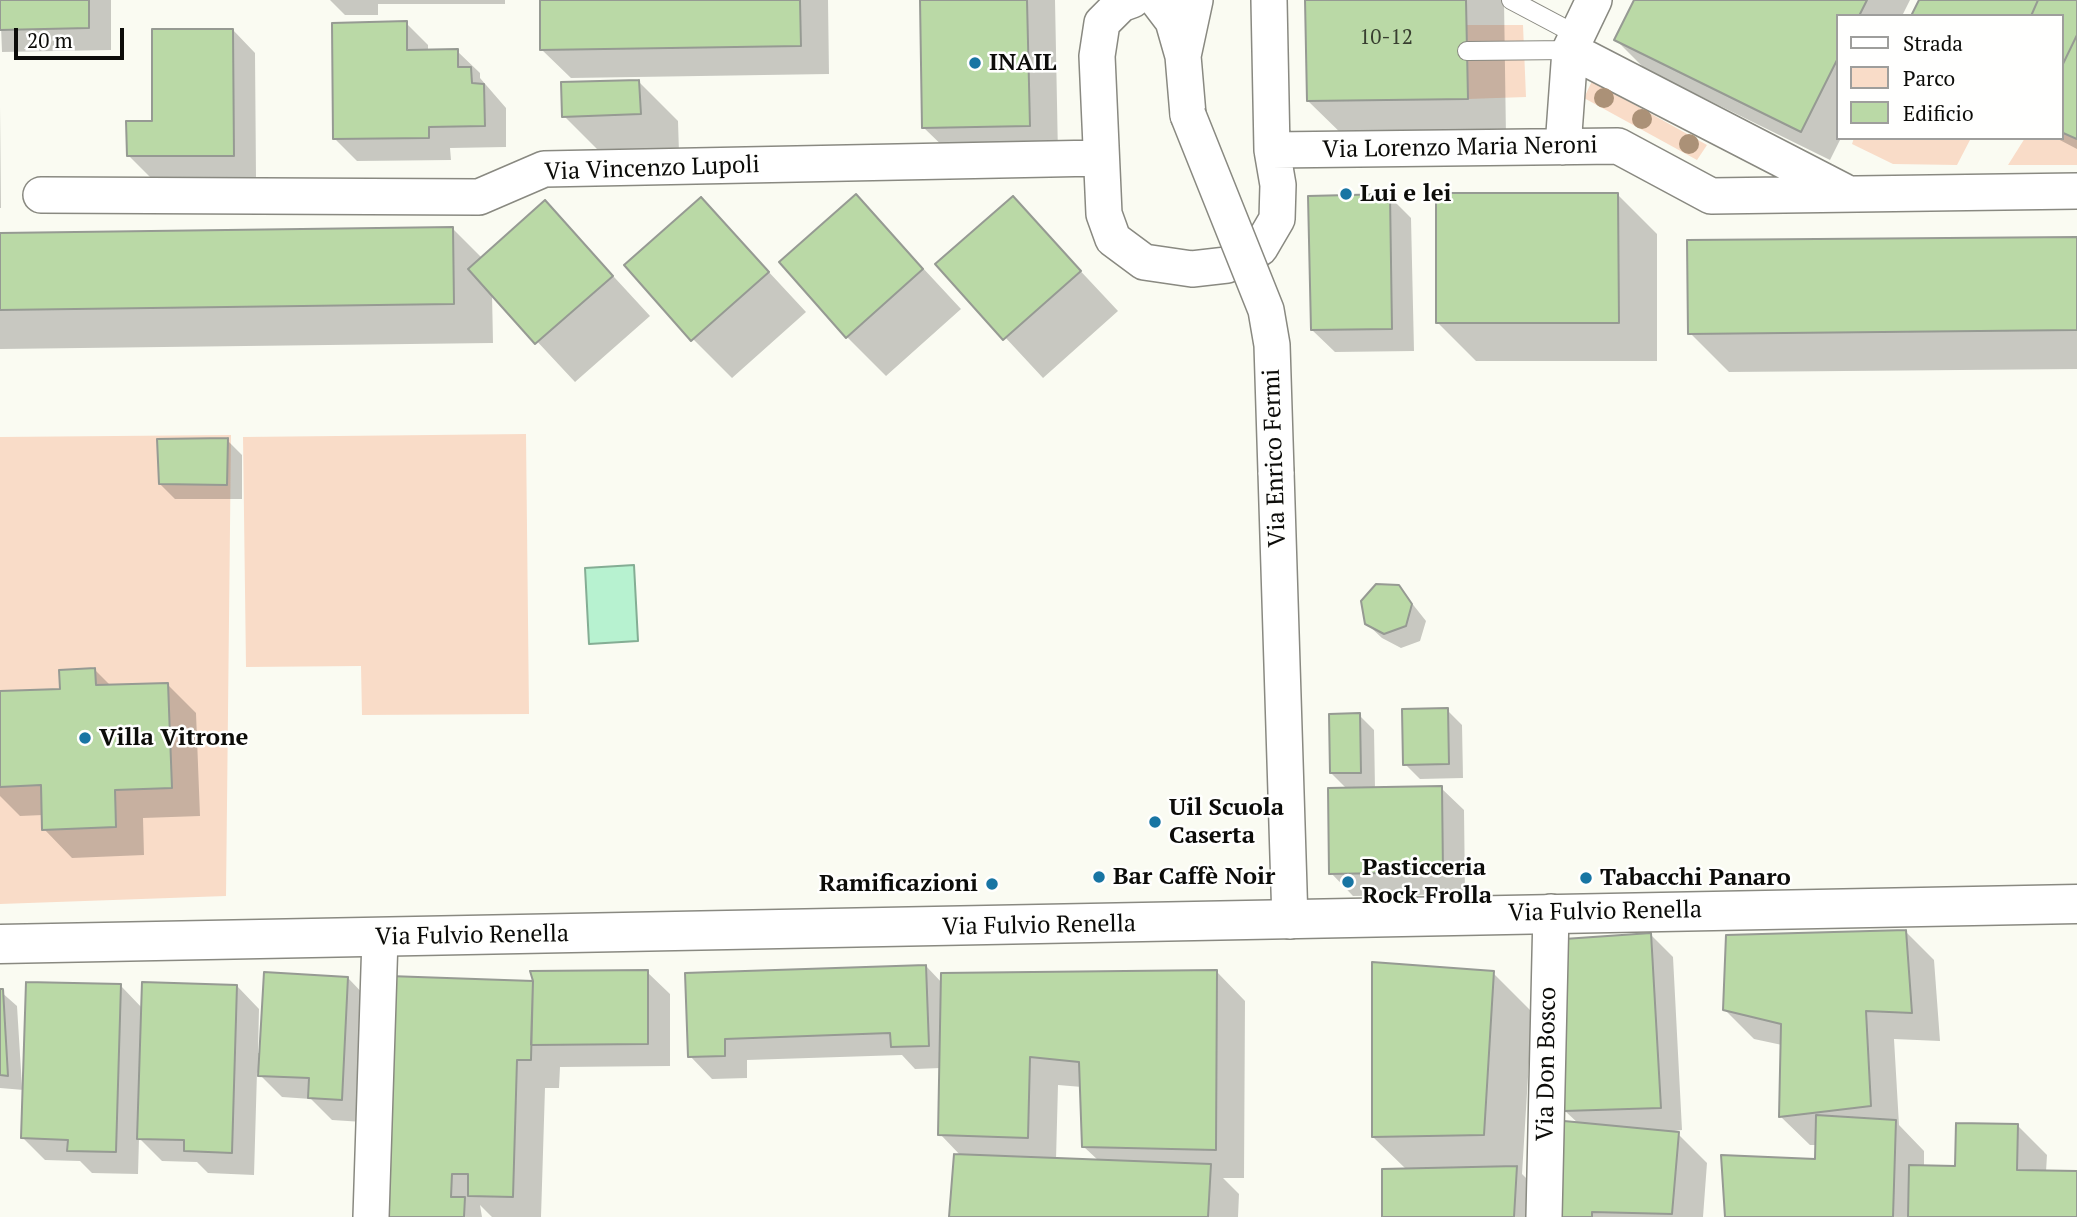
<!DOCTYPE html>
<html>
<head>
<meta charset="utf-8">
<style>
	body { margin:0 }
	#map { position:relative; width:2077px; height:1217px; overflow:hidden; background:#fafbf2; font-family:"PT Serif",serif }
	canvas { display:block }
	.legend { position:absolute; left:1836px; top:14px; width:228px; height:126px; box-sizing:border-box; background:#fffffe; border:2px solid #9e9e9c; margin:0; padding:9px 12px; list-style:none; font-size:21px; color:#0c0c09 }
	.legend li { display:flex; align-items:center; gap:14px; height:35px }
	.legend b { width:35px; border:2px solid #9e9e9c }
	.scale { position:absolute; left:14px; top:28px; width:110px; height:32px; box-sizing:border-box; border:4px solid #0c0c09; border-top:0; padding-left:9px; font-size:21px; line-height:24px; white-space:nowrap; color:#0c0c09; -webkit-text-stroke:5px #fffffe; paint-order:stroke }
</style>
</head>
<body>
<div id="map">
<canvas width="2077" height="1217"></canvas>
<ul class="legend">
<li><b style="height:9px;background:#fff"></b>Strada</li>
<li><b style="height:19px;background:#f9dcc8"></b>Parco</li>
<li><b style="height:19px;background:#bad9a6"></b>Edificio</li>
</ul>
<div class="scale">20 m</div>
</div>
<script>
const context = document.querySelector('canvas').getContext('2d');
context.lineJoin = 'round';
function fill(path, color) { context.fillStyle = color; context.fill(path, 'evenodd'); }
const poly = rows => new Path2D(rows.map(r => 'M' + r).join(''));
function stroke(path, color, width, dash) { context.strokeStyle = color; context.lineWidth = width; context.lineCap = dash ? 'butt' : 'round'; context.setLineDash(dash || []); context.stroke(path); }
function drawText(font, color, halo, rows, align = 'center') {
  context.font = font + ' "PT Serif",serif'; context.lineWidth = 5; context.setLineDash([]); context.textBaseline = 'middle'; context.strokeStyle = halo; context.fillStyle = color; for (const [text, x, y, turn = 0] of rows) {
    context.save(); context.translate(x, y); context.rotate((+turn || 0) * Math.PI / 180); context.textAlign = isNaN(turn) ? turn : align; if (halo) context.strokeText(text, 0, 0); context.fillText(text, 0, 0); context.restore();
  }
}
fill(poly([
	[1467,25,1523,25,1526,97,1468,99],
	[1592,81,1707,145,1697,160,1584,98],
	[2061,132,2077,139,2077,165,2008,165,2025,138,2061,138],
	[1854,138,1971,138,1957,165,1893,164,1852,144],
	[526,434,529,714,362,715,361,666,246,667,243,437],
	[231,435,226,896,0,904,0,437]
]), '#f9dcc8');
const water = poly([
	[634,565,638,641,589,644,585,568,634,565]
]);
fill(water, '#b7f2d0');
stroke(water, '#84ad94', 2);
fill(poly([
	[0,0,111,0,111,50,2,52],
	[330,0,505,0,505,4,378,4,378,15,345,15],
	[541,0,828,0,829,74,571,78,542,50],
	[921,0,1055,0,1058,155,953,156,924,128],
	[1307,0,1504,0,1506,137,1348,140,1308,101],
	[1636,0,1910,0,1902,16,1837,16,1837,138,1841,138,1830,160,1645,69,1616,40],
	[1921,0,2077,0,2077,149,2056,138,2061,138,2061,16],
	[406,23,428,45,428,52,457,51,480,73,480,78,506,108,506,147,450,148,451,160,357,161,335,139],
	[233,30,255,53,256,177,151,178,129,156],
	[639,82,678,121,679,153,603,155,564,116],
	[0,106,1,208,0,208],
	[1618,195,1657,234,1657,361,1476,361,1437,322],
	[856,196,961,309,886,376,847,337],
	[1389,196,1411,218,1414,351,1335,352,1312,330],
	[701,199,806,312,732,378,693,339],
	[1013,199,1118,311,1043,378,938,265],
	[545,202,650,316,575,382,492,293,493,343,0,349,0,234,453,229,482,258],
	[2077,238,2077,369,1729,372,1690,333],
	[227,440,242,455,242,499,175,499,160,484],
	[1399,587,1426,621,1420,641,1401,648,1382,638,1366,623],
	[95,670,111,686,167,684,196,713,200,816,143,818,144,855,72,858,44,829,43,815,20,816,0,796,0,693,62,691],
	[1447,710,1462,725,1463,778,1420,779,1405,764],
	[1359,715,1374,730,1375,789,1441,788,1464,810,1465,894,1353,896,1331,873,1348,790,1331,773],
	[1905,931,1934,960,1940,1041,1894,1039,1899,1125,1924,1151,1924,1167,1957,1168,2018,1126,2047,1155,2046,1172,2077,1173,2077,1217,1727,1217,1816,1161,1817,1145,1810,1145,1781,1117,1782,1045,1754,1039,1725,1010],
	[1651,935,1673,957,1682,1130,1666,1132,1678,1134,1707,1163,1703,1217,1562,1217,1579,1124,1565,1111],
	[926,966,943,984,1217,972,1245,1001,1244,1178,1223,1178,1239,1194,1238,1217,950,1217,962,1157,940,1134,941,1068,915,1069,902,1055,747,1060,747,1078,712,1079,690,1056,687,975],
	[1058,1085,1082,1087,1084,1147,1099,1161,1056,1160],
	[647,972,670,994,670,1066,560,1067,559,1088,545,1088,541,1217,492,1217,480,1205,482,1217,384,1217,536,983],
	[1493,973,1532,1012,1522,1174,1555,1207,1555,1217,1384,1217,1407,1170,1373,1137],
	[348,978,370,1001,363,1122,332,1120,311,1099,282,1097,257,1072,254,1175,208,1173,197,1162,162,1161,139,1138,138,1174,92,1173,80,1161,45,1160,23,1138,24,1090,0,1088,0,991,17,1006,22,1087,24,1087,121,986,143,1009,237,986,259,1009,258,1053,261,1053]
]), '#0003');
const building = poly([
	[0,0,89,0,89,28,0,30,0,0],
	[540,0,800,0,801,46,540,50,540,0],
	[920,0,1027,0,1030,126,922,128,920,0],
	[1305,0,1466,0,1468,99,1307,101,1305,0],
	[1634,0,1867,0,1859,16,1837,16,1837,60,1801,132,1614,40,1634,0],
	[1919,0,2038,0,2031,16,1911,16,1919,0],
	[2038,0,2077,0,2077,35,2061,68,2061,16,2031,16,2038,0],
	[407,21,407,50,458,49,458,67,471,67,472,83,484,84,485,126,429,127,429,138,333,139,332,23,407,21],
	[152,29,233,29,234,156,127,156,126,121,152,121,152,29],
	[2077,35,2077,139,2061,132,2061,68,2077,35],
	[639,80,641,114,562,117,561,82,639,80],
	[1436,193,1618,193,1619,323,1436,323,1436,193],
	[856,194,923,269,846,338,779,262,856,194],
	[1390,194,1392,329,1311,330,1308,196,1390,194],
	[1013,196,1081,271,1003,340,935,264,1013,196],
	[701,197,769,272,691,341,624,265,701,197],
	[545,200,613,276,535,344,468,269,545,200],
	[453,227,454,304,0,310,0,233,453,227],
	[2077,237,2077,330,1688,334,1687,240,2077,237],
	[228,438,227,485,159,484,157,439,228,438],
	[1376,584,1399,585,1412,604,1406,626,1384,634,1365,624,1361,601,1376,584],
	[95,668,96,685,168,683,172,788,115,790,116,827,42,830,41,785,0,787,0,691,60,689,59,670,95,668],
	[1448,708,1449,764,1403,765,1402,709,1448,708],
	[1360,713,1361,773,1330,773,1329,714,1360,713],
	[1442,786,1443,872,1329,874,1328,788,1442,786],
	[1906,930,1912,1013,1866,1011,1871,1106,1779,1117,1781,1024,1723,1010,1726,935,1906,930],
	[1651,933,1661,1108,1564,1111,1564,939,1651,933],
	[1372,962,1494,971,1484,1135,1372,1137,1372,962],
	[926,965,929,1046,891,1047,890,1033,725,1039,725,1056,688,1057,685,973,926,965],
	[648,970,648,1044,531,1045,533,981,530,971,648,970],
	[1217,970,1216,1150,1082,1147,1079,1062,1030,1057,1028,1138,938,1135,941,973,1217,970],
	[264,972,348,977,342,1100,308,1098,309,1078,258,1076,264,972],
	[389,976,533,981,531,1060,517,1060,513,1197,468,1196,468,1174,452,1174,451,1197,465,1197,464,1217,382,1217,389,976],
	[26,982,121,984,116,1152,67,1151,68,1140,21,1138,26,982],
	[142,982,237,985,232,1153,184,1151,184,1140,137,1139,142,982],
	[0,989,3,989,8,1076,0,1075,0,989],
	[1816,1115,1896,1120,1893,1217,1725,1217,1721,1155,1815,1159,1816,1115],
	[1564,1121,1679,1132,1672,1214,1592,1212,1592,1217,1560,1217,1564,1121],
	[1956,1123,2018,1124,2017,1170,2077,1171,2077,1217,1908,1217,1909,1165,1955,1166,1956,1123],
	[954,1154,1211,1164,1208,1217,949,1217,954,1154],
	[1517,1166,1514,1217,1382,1217,1382,1169,1517,1166]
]);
fill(building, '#bad9a6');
stroke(building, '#969a93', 2);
const service = poly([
	[1511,0,1577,35],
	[1467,51,1570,50]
]);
const minor = poly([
	[1132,0,1121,4,1102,23,1097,56,1104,214,1113,239,1144,262,1192,269,1227,265,1260,248,1277,219,1278,185,1272,150,1269,0],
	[1157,0,1173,21,1183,56],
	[1570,50,1843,191],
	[1188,115,1183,56,1195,0],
	[1563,147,1570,50,1594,0],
	[1272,150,1618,146,1711,196,2077,191],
	[41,195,479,197,544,169,1100,158],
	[1276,472,1290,921],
	[371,1217,380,938],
	[1544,1217,1551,912]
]);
const secondary = poly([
	[0,944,2077,904]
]);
stroke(service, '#898981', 20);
stroke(minor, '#898981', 38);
stroke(secondary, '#898981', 41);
stroke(service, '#fff', 18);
stroke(minor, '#fff', 35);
stroke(secondary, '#fff', 38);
const minorBridge = poly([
	[1188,115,1266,310,1272,345,1276,472]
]);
stroke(minorBridge, '#898981', 38, []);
stroke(minorBridge, '#fff', 35);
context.fillStyle = '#ab9177';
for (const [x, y] of [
	[1604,98],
	[1642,119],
	[1689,144]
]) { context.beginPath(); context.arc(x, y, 10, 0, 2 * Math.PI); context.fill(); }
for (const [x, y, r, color] of [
	[975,63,7,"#1875a3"],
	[1346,194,7,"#1875a3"],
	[85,738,7,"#1875a3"],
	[1155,822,7,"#1875a3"],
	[1099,877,7,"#1875a3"],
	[1586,878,7,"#1875a3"],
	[1348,882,7,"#1875a3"],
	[992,884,7,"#1875a3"]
]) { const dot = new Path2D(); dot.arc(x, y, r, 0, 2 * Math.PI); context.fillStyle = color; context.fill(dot); stroke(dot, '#fffffe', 2.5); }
drawText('21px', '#383f30', null, [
	["10-12",1386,38]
]);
drawText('bold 24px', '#0c0c09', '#fffffe', [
	["INAIL",989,63],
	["Lui e lei",1360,194],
	["Villa Vitrone",99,738],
	["Uil Scuola",1169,808],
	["Caserta",1169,836],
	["Pasticceria",1362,868],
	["Rock Frolla",1362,896],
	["Bar Caffè Noir",1113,877],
	["Tabacchi Panaro",1600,878],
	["Ramificazioni",978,884,"right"]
], 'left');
drawText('24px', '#0c0c09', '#fffffe', [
	["Via Lorenzo Maria Neroni",1460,148,-1],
	["Via Vincenzo Lupoli",652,169,-2],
	["Via Enrico Fermi",1275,458,-92],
	["Via Fulvio Renella",1605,912,-1],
	["Via Fulvio Renella",1039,926,-1],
	["Via Fulvio Renella",472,936,-1],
	["Via Don Bosco",1547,1064,-89]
]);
</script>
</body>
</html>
